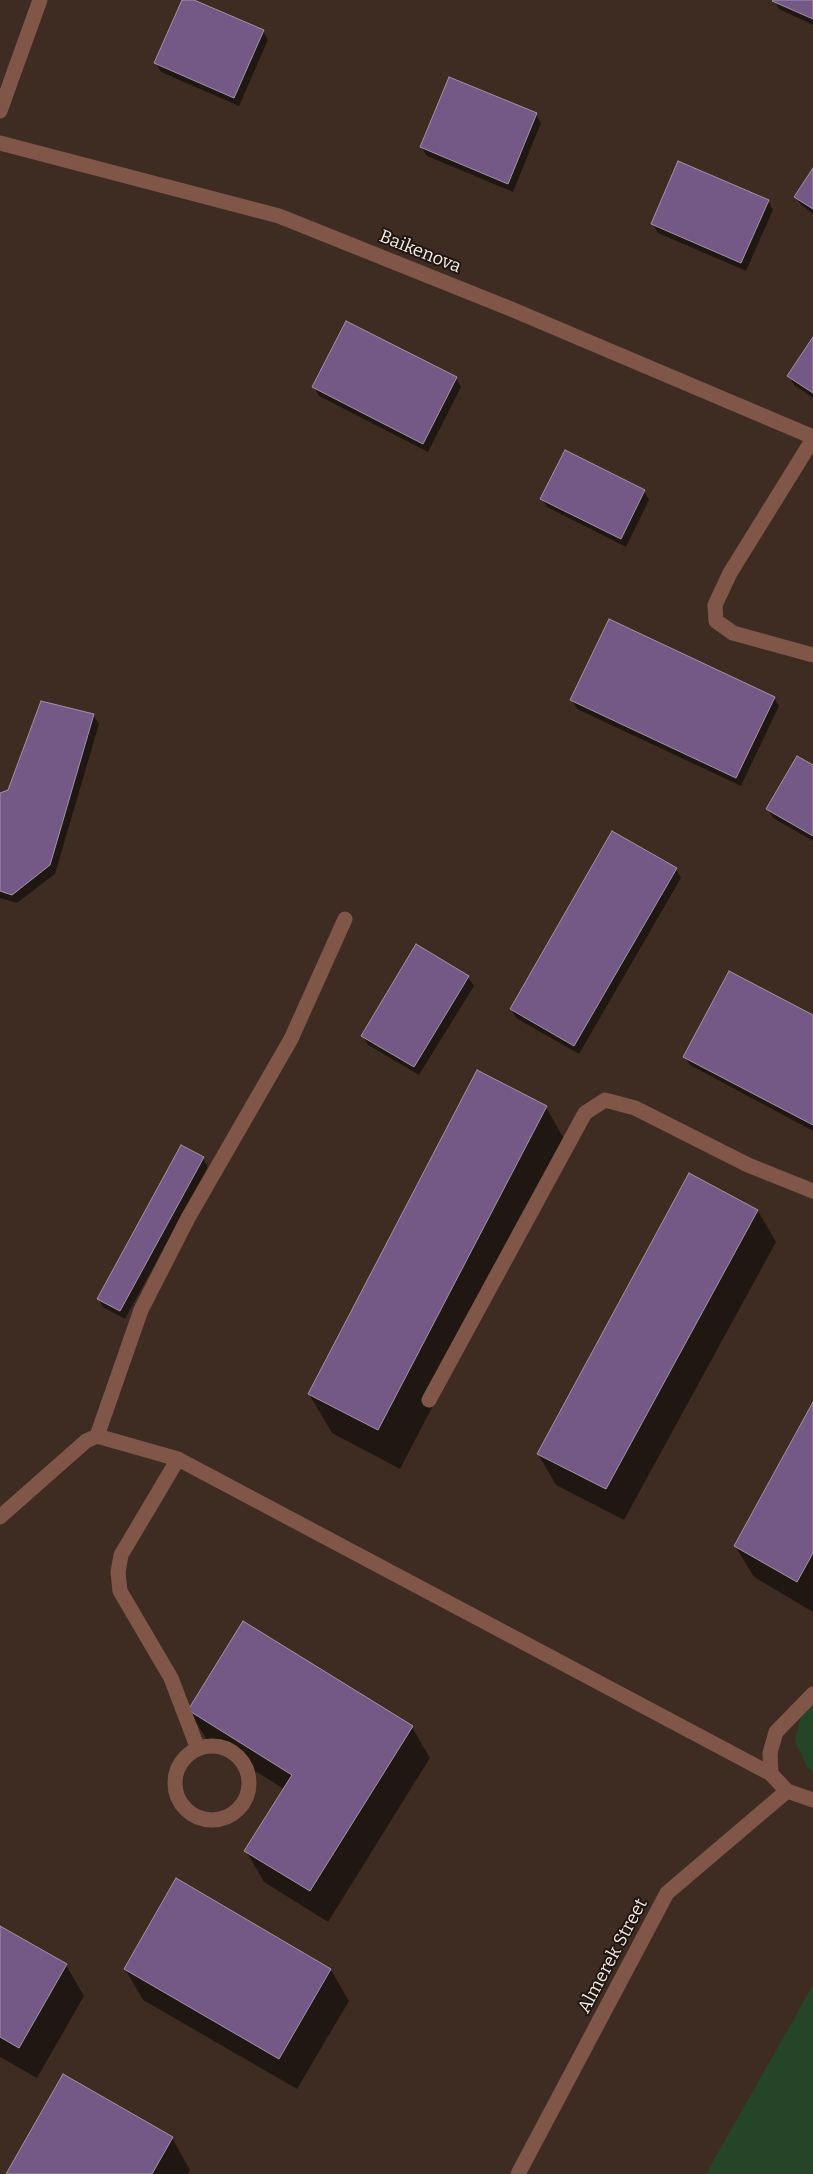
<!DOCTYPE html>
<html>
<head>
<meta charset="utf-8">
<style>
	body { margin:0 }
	canvas { display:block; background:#3e2c22 }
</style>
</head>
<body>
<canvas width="813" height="2174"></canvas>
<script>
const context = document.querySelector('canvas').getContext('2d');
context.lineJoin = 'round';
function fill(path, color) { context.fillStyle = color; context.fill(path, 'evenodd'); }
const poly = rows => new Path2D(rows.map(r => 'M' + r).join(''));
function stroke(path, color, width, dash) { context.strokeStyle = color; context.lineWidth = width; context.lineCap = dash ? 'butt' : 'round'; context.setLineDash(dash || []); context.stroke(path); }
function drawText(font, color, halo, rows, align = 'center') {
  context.font = font + ' Bitter,serif'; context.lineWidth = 4; context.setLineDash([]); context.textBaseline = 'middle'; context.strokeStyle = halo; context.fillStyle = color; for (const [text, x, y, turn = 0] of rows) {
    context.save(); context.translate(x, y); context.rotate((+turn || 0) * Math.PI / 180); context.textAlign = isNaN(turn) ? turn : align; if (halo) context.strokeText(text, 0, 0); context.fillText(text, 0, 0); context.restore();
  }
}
fill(poly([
	[813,1701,813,1772,807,1767,795,1741,802,1712],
	[813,1985,813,2174,706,2174]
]), '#244527');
fill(poly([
	[183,0,191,0,263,31,268,40,239,106,161,72,156,63],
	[774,0,813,0,813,25,779,9],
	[536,114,541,123,513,192,427,156,421,147],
	[813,170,813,214,801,205,796,197],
	[768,201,773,210,746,271,658,233,653,224],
	[813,339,813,398,794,385,789,376],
	[456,378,461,387,428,452,319,396,314,387],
	[644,491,649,500,626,547,547,507,542,499],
	[774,698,779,706,741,786,577,709,572,700],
	[93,715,99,724,55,874,17,903,0,898,0,794,9,791],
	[813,766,813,841,773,818,768,809],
	[676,869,681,878,579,1054,516,1018,511,1009],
	[468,977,474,986,419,1075,368,1045,363,1036],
	[813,1016,813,1131,690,1065,685,1057],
	[546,1107,568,1146,400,1469,332,1433,309,1394],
	[203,1158,208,1167,125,1319,103,1307,98,1299],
	[690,1174,758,1211,776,1242,624,1520,556,1485,538,1454],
	[813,1405,813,1612,754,1577,735,1546],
	[189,1710,412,1727,430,1758,328,1922,264,1882,246,1851,284,1789,208,1742],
	[0,1927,66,1965,84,1996,37,2078,0,2057],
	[125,1969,331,1970,349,2001,297,2089,143,2000],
	[64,2076,172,2138,190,2170,188,2174,8,2174]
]), '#0007');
const building = poly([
	[182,0,194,0,264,30,234,98,154,63,182,0],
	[813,0,813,19,772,1,773,0,813,0],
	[449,77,537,113,508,184,420,147,449,77],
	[678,161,769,200,741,263,651,224,678,161],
	[813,168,813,209,794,197,813,168],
	[346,321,457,377,423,444,312,387,346,321],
	[813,337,813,393,787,376,813,337],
	[565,450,645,490,621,539,540,499,565,450],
	[609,619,775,697,736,778,570,700,609,619],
	[41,701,94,714,50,865,12,895,0,891,0,793,8,790,41,701],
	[797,756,813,765,813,836,766,809,797,756],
	[612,831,677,868,574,1046,510,1009,612,831],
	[416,944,469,976,414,1067,361,1036,416,944],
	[729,971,813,1015,813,1125,683,1057,729,971],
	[477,1070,547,1106,378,1430,308,1394,477,1070],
	[181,1145,204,1157,120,1311,97,1299,181,1145],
	[689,1173,758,1210,606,1489,537,1454,689,1173],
	[813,1402,813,1553,797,1582,734,1546,813,1402],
	[243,1621,413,1726,310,1891,244,1851,292,1775,188,1710,243,1621],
	[176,1878,331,1969,279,2059,124,1969,176,1878],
	[0,1926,67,1964,19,2048,0,2037,0,1926],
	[63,2074,173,2137,152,2174,6,2174,63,2074]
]);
fill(building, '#745885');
stroke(building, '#9f94a8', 1);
stroke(poly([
	[0,111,40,0],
	[0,143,279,216,511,309,813,437],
	[813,439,730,573,715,605,716,621,733,633,813,655],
	[429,1400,585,1113,605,1100,635,1108,748,1165,813,1191],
	[97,1436,141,1310,188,1218,291,1039,345,919],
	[178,1459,121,1555,118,1572,120,1591,171,1678,198,1749],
	[0,1517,86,1441,97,1436,178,1459,771,1774],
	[813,1694,776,1732,770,1753,771,1774,787,1791,813,1800],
	'175 1783a37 37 0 1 1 74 0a37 37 0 1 1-74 0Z',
	[518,2174,667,1893,787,1791]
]), '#805648', 15);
drawText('18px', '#f7ebe5', '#1f1612', [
	["Baikenova",420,252,22],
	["Almerek Street",613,1956,-62]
]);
</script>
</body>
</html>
